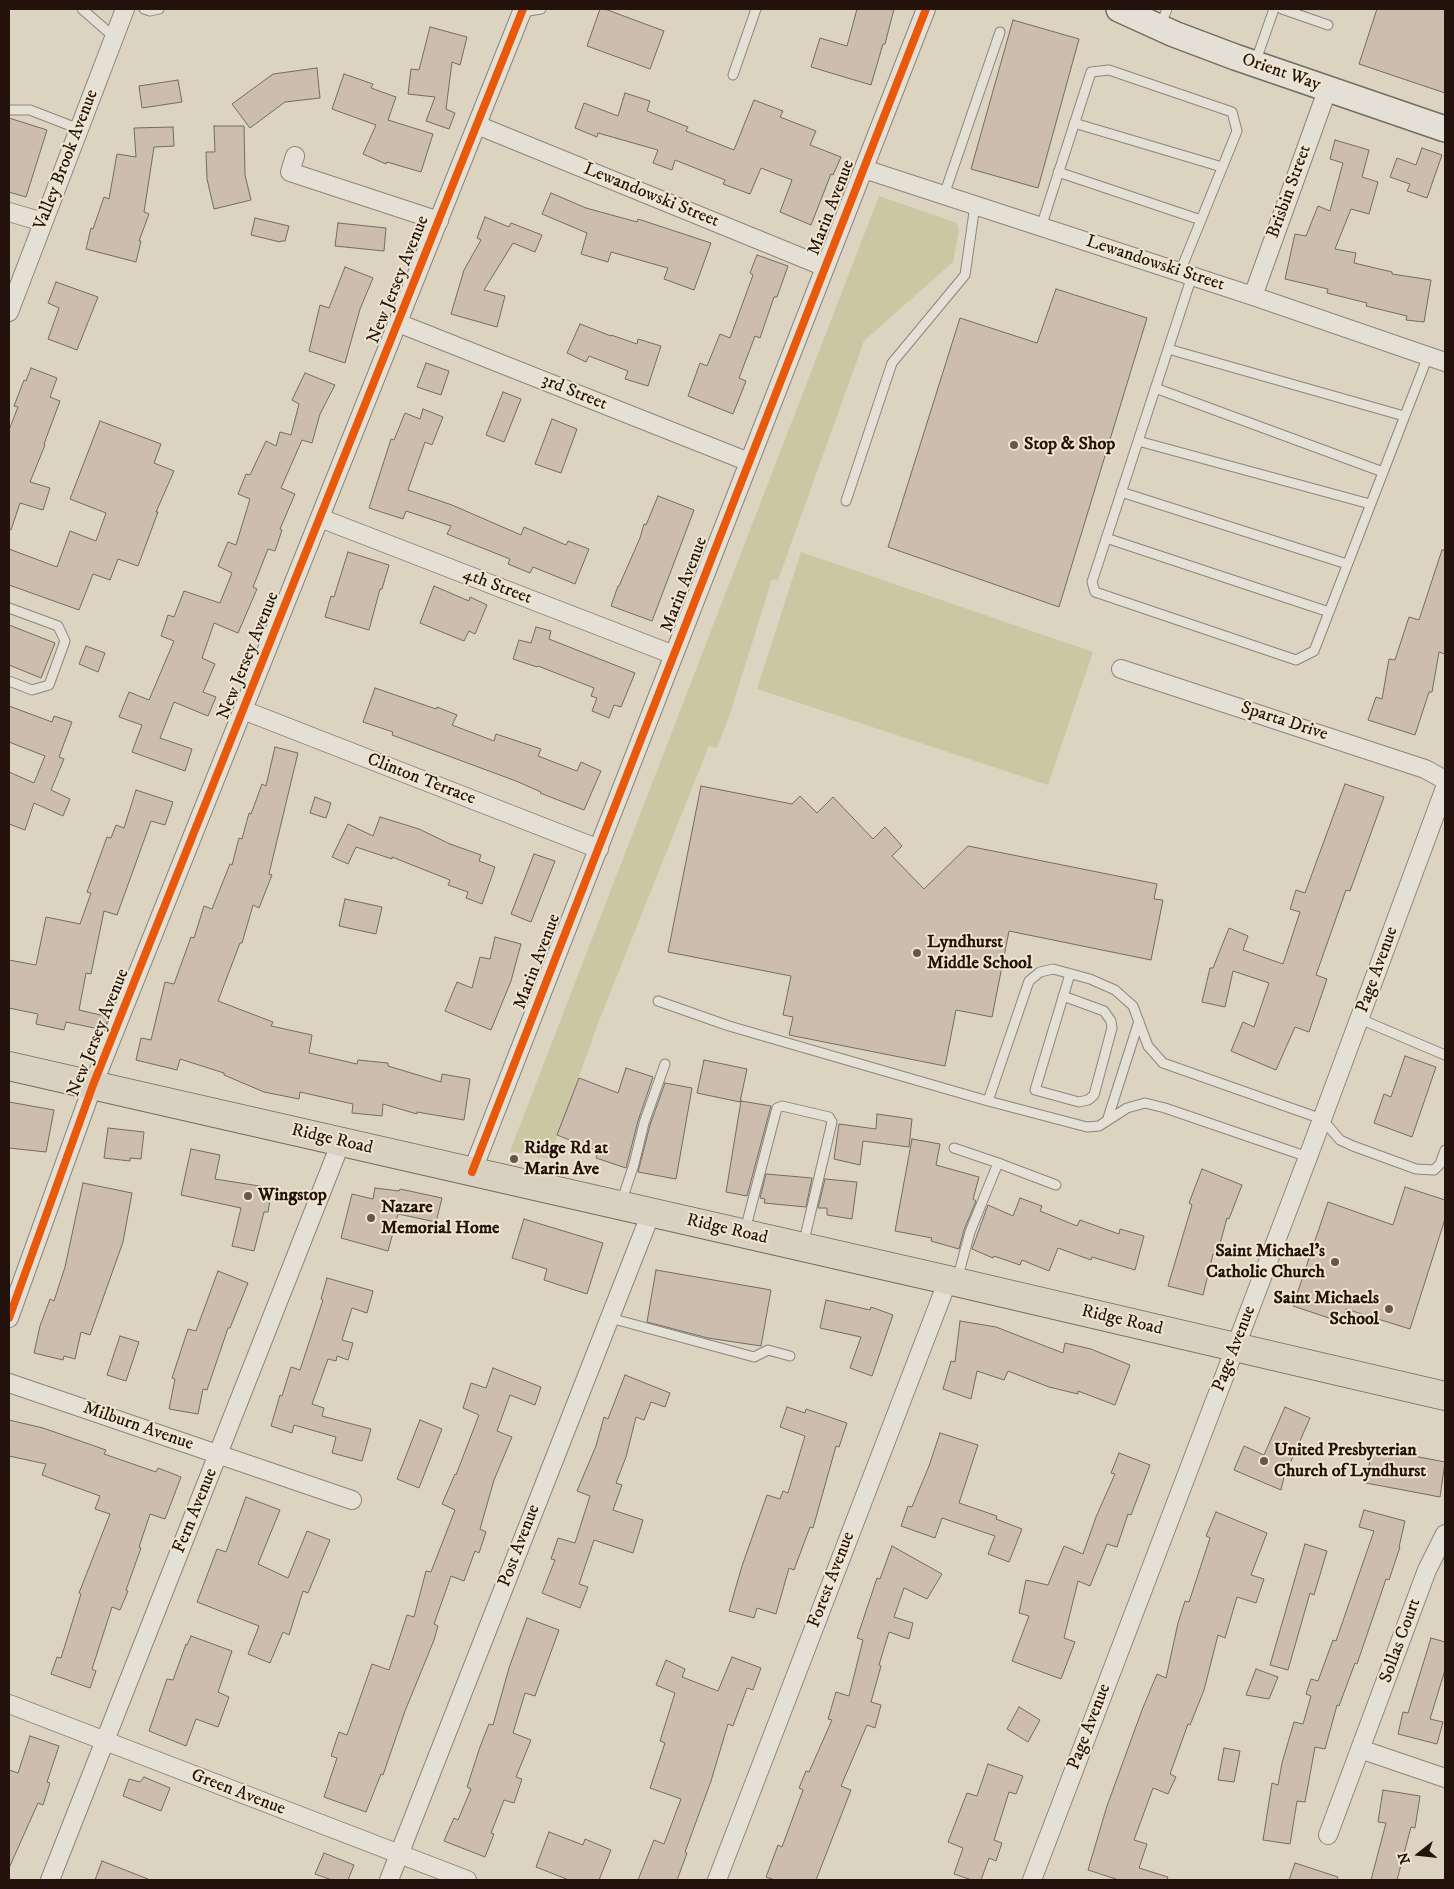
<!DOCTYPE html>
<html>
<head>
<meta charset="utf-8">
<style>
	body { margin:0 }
	#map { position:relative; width:1454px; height:1889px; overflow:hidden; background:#dcd4c1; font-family:"IM FELL DW Pica",serif }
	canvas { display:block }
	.frame { position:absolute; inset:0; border:10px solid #23130c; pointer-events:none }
	.north { position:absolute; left:1394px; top:1829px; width:50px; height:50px; -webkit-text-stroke:4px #f0e6cf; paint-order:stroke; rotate:254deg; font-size:14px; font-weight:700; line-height:20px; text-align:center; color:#23130c }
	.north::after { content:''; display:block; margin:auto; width:18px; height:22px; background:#23130c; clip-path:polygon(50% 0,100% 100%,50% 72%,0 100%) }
</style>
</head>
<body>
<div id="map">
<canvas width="1454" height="1889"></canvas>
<div class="frame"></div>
<div class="north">N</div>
</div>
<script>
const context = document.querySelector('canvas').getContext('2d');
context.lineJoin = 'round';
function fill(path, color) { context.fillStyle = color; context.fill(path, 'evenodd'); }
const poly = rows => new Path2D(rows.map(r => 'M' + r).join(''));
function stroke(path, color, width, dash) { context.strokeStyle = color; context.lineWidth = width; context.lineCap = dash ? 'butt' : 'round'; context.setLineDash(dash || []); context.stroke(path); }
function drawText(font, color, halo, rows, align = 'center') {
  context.font = font + ' "IM FELL DW Pica",serif'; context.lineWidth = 4; context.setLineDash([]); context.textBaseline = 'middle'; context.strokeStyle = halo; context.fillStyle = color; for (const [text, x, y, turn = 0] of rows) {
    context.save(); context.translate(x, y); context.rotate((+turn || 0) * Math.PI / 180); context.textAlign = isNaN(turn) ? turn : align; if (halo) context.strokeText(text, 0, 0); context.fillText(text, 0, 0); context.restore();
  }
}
fill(poly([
	[879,196,957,223,959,230,953,262,864,341,778,580,772,579,729,717,717,748,709,746,599,1021,549,1159,510,1151],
	[801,552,1093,652,1048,785,757,689]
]), '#cac8a2');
const building = poly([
	[600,9,605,9,664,31,650,69,587,46,600,9],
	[857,9,894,9,885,44,883,44,871,85,811,67,820,38,847,46,857,9],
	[1377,9,1445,9,1445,93,1359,64,1377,9],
	[1013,20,1079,39,1038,188,971,169,1013,20],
	[430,27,467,37,460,65,452,62,446,109,455,113,449,129,426,121,435,97,408,94,411,69,419,70,430,27],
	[317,68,320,98,285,102,250,128,232,104,273,74,317,68],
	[344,74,373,84,371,88,396,97,388,120,433,134,421,172,387,162,386,164,363,154,376,125,332,109,344,74],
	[178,80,182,102,142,108,139,86,178,80],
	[625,93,650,101,647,111,688,127,686,131,734,150,754,100,783,111,780,117,816,131,810,145,841,157,833,175,831,174,811,225,780,212,792,180,761,168,750,194,723,184,725,180,675,160,672,170,653,163,658,150,598,133,597,137,575,128,584,103,618,116,625,93],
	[9,118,47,130,26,197,9,192,9,118],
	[214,126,244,126,245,175,251,200,214,209,207,179,206,152,215,152,214,126],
	[173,127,174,146,154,147,144,212,149,214,139,241,141,241,136,262,86,249,91,228,93,229,104,197,109,199,117,154,136,157,134,128,173,127],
	[1335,140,1369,150,1362,177,1378,182,1369,214,1351,209,1335,249,1356,253,1354,263,1392,272,1392,274,1431,280,1424,322,1406,320,1407,316,1366,306,1367,303,1327,293,1328,289,1285,279,1295,234,1306,236,1318,206,1330,211,1343,163,1330,159,1335,140],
	[1422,148,1442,155,1427,198,1407,191,1410,184,1390,177,1397,158,1416,165,1422,148],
	[551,193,586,208,637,222,638,219,711,243,694,290,664,279,668,268,611,252,608,262,581,254,587,233,542,214,551,193],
	[485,217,509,227,511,223,542,235,535,252,513,243,484,290,505,296,497,327,451,314,464,270,481,240,477,238,485,217],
	[255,218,289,226,285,241,281,241,280,242,251,235,255,218],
	[338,223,386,228,384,251,335,246,338,223],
	[757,255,788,266,777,297,774,297,760,338,755,336,739,378,746,381,733,414,688,396,700,363,707,366,720,334,730,338,753,275,750,273,757,255],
	[345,267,373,278,360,309,345,363,309,351,320,305,329,308,345,267],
	[56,282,98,297,77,350,48,339,59,308,48,303,56,282],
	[1056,289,1147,318,1059,607,888,547,960,318,1037,343,1056,289],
	[580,324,611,336,611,335,637,344,638,339,661,346,648,386,625,379,628,371,589,356,586,362,567,353,580,324],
	[426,363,449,371,441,395,417,387,426,363],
	[31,368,57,378,50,397,60,401,44,444,45,445,30,482,50,488,43,510,20,503,11,530,9,529,9,430,18,407,14,406,24,380,26,381,31,368],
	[305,373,335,385,320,414,312,443,302,440,281,488,295,494,280,529,282,530,275,551,268,549,253,587,257,589,238,633,214,623,202,658,215,664,203,692,216,697,208,716,174,702,160,738,192,749,185,771,132,752,142,725,119,717,129,692,149,700,174,641,161,636,168,615,174,617,184,591,220,603,232,573,218,566,228,542,236,545,250,499,238,494,246,474,250,475,266,441,276,446,280,432,291,435,299,404,292,400,305,373],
	[503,392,521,399,504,442,486,435,503,392],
	[423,409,443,417,432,445,425,442,408,490,452,505,521,535,524,527,566,545,568,541,589,549,575,584,533,567,530,573,508,564,510,559,447,534,451,526,406,511,403,519,369,508,391,439,394,440,405,413,420,419,423,409],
	[552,419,577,429,561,473,535,464,552,419],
	[100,421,161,444,154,463,174,471,156,512,158,512,138,566,118,559,110,580,93,574,79,610,9,585,9,549,57,567,70,531,96,541,106,513,70,499,100,421],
	[658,496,694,510,652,621,611,606,618,586,619,586,640,538,644,524,646,525,658,496],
	[1442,550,1445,550,1445,654,1439,652,1432,692,1429,692,1415,735,1368,720,1376,697,1382,699,1389,659,1395,660,1409,617,1419,620,1442,550],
	[348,552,389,565,382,589,380,589,369,630,325,617,331,596,334,597,348,552],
	[434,586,469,601,470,597,487,605,475,634,469,631,464,641,420,623,434,586],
	[9,625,55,643,41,678,9,665,9,625],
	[536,627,551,631,549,639,635,673,621,707,614,705,609,718,592,711,597,698,591,696,594,688,538,666,537,667,513,659,519,640,531,643,536,627],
	[86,646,105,653,98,672,79,664,86,646],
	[375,688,436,709,437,707,457,715,452,725,494,741,496,734,541,749,538,756,577,771,581,762,601,771,584,810,540,793,541,792,516,781,392,735,393,732,363,722,375,688],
	[9,706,52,722,54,716,72,722,59,757,64,759,51,790,70,799,63,816,34,803,25,830,9,824,9,772,34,783,45,756,9,742,9,706],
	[275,747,298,753,269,874,272,875,259,908,253,905,242,943,240,943,218,1001,273,1022,271,1026,312,1035,309,1053,357,1064,358,1060,388,1063,388,1066,441,1082,442,1074,470,1079,464,1120,417,1112,417,1114,383,1104,382,1116,352,1113,353,1104,300,1092,299,1099,264,1092,224,1075,224,1073,180,1059,177,1070,136,1060,141,1038,151,1040,165,982,174,984,191,937,194,938,204,906,212,909,230,864,232,865,239,838,242,839,249,813,251,814,262,784,266,786,275,747],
	[1345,784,1384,797,1350,891,1346,890,1316,975,1327,979,1309,1032,1295,1027,1276,1070,1231,1051,1243,1022,1254,1027,1269,983,1233,971,1225,1007,1202,1002,1210,968,1213,968,1229,928,1248,936,1243,950,1283,964,1300,912,1290,909,1296,890,1305,893,1345,784],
	[701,786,792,804,800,796,817,813,833,797,873,839,885,827,902,846,892,856,924,889,968,846,1157,884,1154,899,1163,900,1151,960,1009,931,992,1017,956,1010,945,1066,789,1035,793,1017,783,1015,791,976,668,952,701,786],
	[136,790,173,802,165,825,151,821,117,915,104,911,91,974,86,973,79,1010,109,1017,104,1030,66,1022,64,1030,36,1024,38,1014,9,1008,9,960,36,965,46,917,80,924,91,893,87,892,107,837,111,838,116,825,124,828,136,790],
	[315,797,331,803,326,818,310,813,315,797],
	[380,817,419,829,450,844,481,855,479,861,495,867,482,904,466,898,468,892,448,885,450,880,392,857,392,859,356,847,348,864,332,857,348,824,373,836,380,817],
	[534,854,555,861,531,922,511,914,534,854],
	[345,899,382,907,376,934,339,926,345,899],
	[495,937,521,944,511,981,491,1030,445,1011,457,982,472,988,480,957,490,959,495,937],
	[1405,1056,1436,1067,1412,1137,1374,1123,1384,1094,1391,1097,1405,1056],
	[704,1060,747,1069,740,1102,697,1093,704,1060],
	[626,1068,653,1077,638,1121,626,1168,596,1158,598,1151,557,1135,579,1078,618,1093,626,1068],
	[665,1083,692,1088,676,1179,638,1172,650,1125,665,1083],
	[741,1101,771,1106,747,1196,726,1192,741,1101],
	[9,1102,54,1110,46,1152,9,1148,9,1102],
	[877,1114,912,1119,909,1147,863,1141,860,1165,834,1159,839,1124,876,1129,877,1114],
	[108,1128,144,1132,141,1159,130,1158,130,1161,104,1158,108,1128],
	[912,1139,940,1144,936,1165,979,1177,973,1199,976,1201,964,1230,959,1249,931,1241,932,1238,895,1231,912,1139],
	[191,1149,220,1155,215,1179,272,1188,268,1212,264,1212,254,1251,232,1246,241,1208,181,1195,191,1149],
	[1202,1169,1242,1185,1229,1219,1227,1218,1217,1255,1213,1254,1203,1295,1168,1286,1192,1205,1189,1203,1202,1169],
	[766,1174,812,1178,806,1207,764,1203,765,1199,760,1198,766,1174],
	[825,1179,857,1182,852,1219,827,1215,827,1208,818,1208,825,1179],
	[83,1183,132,1193,123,1242,90,1335,81,1332,75,1359,64,1356,63,1360,34,1353,40,1326,50,1299,54,1301,65,1267,83,1183],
	[1405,1187,1445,1200,1445,1219,1410,1329,1346,1309,1341,1322,1293,1306,1328,1202,1393,1225,1405,1187],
	[375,1188,399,1191,400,1189,442,1198,436,1222,398,1214,388,1251,341,1238,352,1194,373,1199,375,1188],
	[1020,1198,1042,1206,1040,1211,1077,1226,1080,1220,1119,1234,1120,1229,1144,1236,1135,1270,1092,1257,1091,1260,1058,1248,1049,1271,1022,1260,1020,1265,994,1256,993,1258,972,1249,988,1205,1013,1216,1020,1198],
	[524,1219,603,1243,587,1294,544,1280,547,1269,512,1258,524,1219],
	[656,1270,771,1290,761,1346,708,1338,647,1322,656,1270],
	[218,1271,248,1283,230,1328,228,1328,207,1390,203,1389,198,1414,169,1409,175,1379,172,1378,188,1329,196,1331,218,1271],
	[327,1278,373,1291,367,1313,352,1308,342,1340,353,1343,348,1360,337,1356,336,1361,328,1359,312,1404,324,1408,322,1416,371,1429,362,1461,332,1453,336,1437,294,1425,292,1433,271,1426,280,1395,282,1396,291,1367,300,1370,323,1300,321,1299,327,1278],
	[826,1300,870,1310,871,1307,893,1315,872,1376,850,1368,861,1337,820,1328,826,1300],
	[960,1321,996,1327,1063,1353,1065,1343,1091,1349,1130,1365,1115,1405,1078,1391,1078,1394,1049,1387,1008,1371,1004,1380,977,1371,971,1399,943,1389,951,1361,955,1362,960,1321],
	[120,1336,139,1342,126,1381,107,1375,120,1336],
	[493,1368,541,1387,535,1405,510,1395,497,1431,512,1437,494,1480,480,1529,486,1532,479,1553,475,1551,464,1581,451,1576,434,1624,438,1626,434,1640,405,1711,383,1775,381,1774,366,1812,324,1797,337,1758,331,1756,339,1732,347,1735,372,1664,389,1670,407,1615,414,1617,426,1571,431,1572,455,1510,442,1504,455,1474,456,1475,479,1415,463,1408,471,1383,486,1388,493,1368],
	[625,1375,670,1393,665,1407,651,1402,644,1420,636,1417,626,1457,616,1483,622,1485,613,1510,643,1520,633,1553,594,1540,579,1584,588,1587,580,1608,542,1593,555,1560,551,1559,558,1538,575,1543,590,1496,577,1491,596,1446,604,1417,608,1419,625,1375],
	[787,1407,805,1413,806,1409,847,1423,839,1447,836,1446,813,1528,810,1527,794,1570,789,1568,776,1614,757,1608,754,1618,729,1611,742,1566,767,1495,780,1499,783,1491,788,1493,805,1436,780,1427,787,1407],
	[1285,1407,1310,1418,1288,1468,1286,1468,1281,1490,1234,1470,1244,1446,1264,1455,1285,1407],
	[9,1420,43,1428,106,1450,104,1454,156,1472,158,1468,181,1477,165,1519,150,1514,139,1547,141,1548,126,1590,128,1591,120,1610,112,1607,92,1669,96,1671,90,1688,51,1674,57,1657,61,1658,81,1594,79,1593,110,1514,95,1509,100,1496,42,1475,46,1464,9,1456,9,1420],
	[420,1420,442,1429,419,1488,397,1479,420,1420],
	[940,1433,978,1445,959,1503,997,1516,996,1519,1022,1529,1009,1562,988,1554,995,1536,942,1518,935,1538,901,1526,908,1506,912,1507,929,1466,940,1433],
	[1372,1448,1445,1462,1440,1497,1366,1483,1372,1448],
	[1119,1453,1150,1465,1131,1515,1128,1514,1117,1547,1107,1544,1090,1586,1078,1581,1064,1638,1075,1642,1061,1679,1012,1661,1029,1616,1019,1613,1026,1580,1048,1585,1064,1546,1083,1554,1096,1517,1115,1474,1111,1473,1119,1453],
	[246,1497,280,1510,258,1564,288,1578,307,1531,330,1540,308,1593,303,1591,289,1635,283,1632,270,1663,248,1654,259,1626,197,1602,217,1549,226,1552,246,1497],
	[1364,1510,1405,1521,1399,1547,1400,1547,1389,1580,1386,1579,1357,1664,1355,1663,1339,1706,1337,1705,1325,1749,1315,1747,1305,1802,1297,1801,1290,1844,1263,1840,1272,1783,1278,1785,1282,1763,1294,1722,1303,1724,1311,1696,1306,1694,1311,1679,1318,1681,1333,1640,1336,1641,1374,1531,1359,1527,1364,1510],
	[1216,1512,1267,1533,1251,1575,1264,1579,1256,1603,1237,1597,1225,1638,1218,1635,1204,1690,1190,1725,1188,1724,1170,1774,1176,1777,1168,1794,1153,1788,1134,1840,1147,1844,1139,1868,1168,1877,1167,1880,1119,1880,1088,1870,1107,1806,1142,1710,1157,1674,1166,1678,1178,1623,1185,1601,1189,1602,1210,1538,1206,1536,1216,1512],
	[1305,1544,1327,1551,1314,1595,1310,1593,1288,1670,1270,1665,1305,1544],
	[892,1546,942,1574,927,1599,904,1588,894,1617,913,1623,909,1639,889,1632,879,1665,881,1666,871,1702,881,1705,875,1728,867,1725,841,1786,851,1790,816,1880,775,1880,766,1877,778,1845,782,1847,803,1790,799,1788,806,1771,809,1772,832,1720,828,1719,836,1692,849,1696,863,1640,857,1638,877,1578,880,1579,892,1546],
	[527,1618,559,1630,535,1696,525,1693,513,1733,531,1740,516,1777,522,1779,514,1803,504,1800,491,1833,494,1834,485,1857,444,1841,454,1818,458,1820,471,1789,467,1787,480,1747,489,1724,493,1725,509,1668,527,1618],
	[191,1636,232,1651,218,1692,229,1697,218,1727,196,1719,186,1746,149,1731,167,1679,173,1680,186,1644,187,1645,191,1636],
	[1431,1638,1445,1642,1445,1670,1430,1719,1443,1722,1437,1744,1398,1734,1403,1712,1408,1713,1431,1638],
	[732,1657,761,1668,753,1690,747,1688,733,1726,728,1724,711,1781,685,1852,687,1853,677,1880,638,1880,654,1840,664,1844,681,1799,650,1788,665,1743,660,1741,675,1693,656,1685,666,1660,685,1669,682,1677,718,1691,732,1657],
	[1256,1669,1278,1677,1269,1699,1246,1695,1256,1669],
	[1019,1707,1040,1720,1028,1742,1007,1729,1019,1707],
	[30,1736,59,1746,47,1782,50,1783,43,1805,38,1803,9,1868,9,1770,18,1773,30,1736],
	[1224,1748,1240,1751,1234,1782,1218,1780,1224,1748],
	[988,1764,1023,1776,1016,1794,1009,1792,994,1840,1002,1843,996,1861,989,1858,981,1880,972,1880,954,1874,963,1848,948,1842,967,1793,977,1796,988,1764],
	[144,1777,170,1788,161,1811,123,1796,129,1779,140,1782,144,1777],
	[1383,1790,1420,1796,1415,1828,1411,1827,1397,1880,1371,1880,1386,1823,1378,1822,1383,1790],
	[549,1832,583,1845,585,1839,611,1850,599,1880,569,1880,536,1867,549,1832],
	[324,1853,354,1865,348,1880,332,1880,315,1874,324,1853],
	[102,1861,148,1879,148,1880,95,1880,102,1861],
	[1295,1863,1338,1877,1337,1880,1289,1880,1295,1863]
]);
fill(building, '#ccbdaf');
stroke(building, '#726c61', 1);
const lane = poly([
	[82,9,114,37],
	[144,9,150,11,159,9],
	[1282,9,1328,25],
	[522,12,541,9],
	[1160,27,1167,9],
	[1255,63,1274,9],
	[733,75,756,9],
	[9,110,30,110,79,129],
	[1074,123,1222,167],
	[1058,172,1201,220],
	[944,195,1000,32],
	[1041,227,1091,72,1109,70,1232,112,1237,131,1180,272],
	[1192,276,1092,582,1095,592,1296,660,1314,651,1428,356],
	[1168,349,1404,416],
	[1155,388,1383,472],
	[1138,441,1370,504],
	[1121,492,1347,564],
	[846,501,892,363,965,275,975,205],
	[1106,538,1329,612],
	[9,608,58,626,65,641,49,685,32,690,9,681],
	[1063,996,1104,1011,1111,1021,1112,1028,1094,1095,1088,1100,1079,1102,1035,1090,1070,974],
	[658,1001,729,1026,988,1101],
	[1360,1019,1445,1055],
	[1107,1121,1139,1021],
	[954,1148,998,1163,970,1232,957,1280],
	[1308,1157,1165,1108,1145,1103,1127,1108,1099,1126,1087,1127,988,1101,1029,981,1040,972,1053,969,1090,979,1115,990,1133,1006,1148,1046,1163,1063,1322,1119,1340,1140,1353,1146,1416,1169,1434,1170,1440,1164,1445,1150],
	[998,1163,1056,1185],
	[621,1203,634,1164,644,1123,665,1064],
	[745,1230,777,1108,782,1106,829,1117,832,1122,803,1245],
	[610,1318,754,1357,768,1350,790,1356]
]);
const street = poly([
	[477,125,825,267],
	[295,156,290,172,439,221],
	[864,169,1253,296,1445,362],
	[9,212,43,222],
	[1253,296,1328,88],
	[9,312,125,9],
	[398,323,749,462],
	[320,518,674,655],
	[1121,669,1425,769,1445,780],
	[243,710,599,849],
	[472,1172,926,9],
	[9,1318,93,1085,523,9],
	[9,1383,352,1500],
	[9,1704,467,1880],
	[1360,1749,1445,1778],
	[1328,1835,1427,1570,1445,1534],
	[50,1880,341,1142],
	[389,1880,651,1213],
	[717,1880,948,1280],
	[1032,1880,1308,1157,1445,788]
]);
const secondary = poly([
	[1119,9,1174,34,1235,57,1445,129]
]);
const primary = poly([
	[9,1066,948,1280,1445,1396]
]);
stroke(lane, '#8c857a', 11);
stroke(street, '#8c857a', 20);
stroke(secondary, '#726c61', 28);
stroke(primary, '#726c61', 30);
stroke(lane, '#e4e0d6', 9);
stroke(street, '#e4e0d6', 18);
stroke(secondary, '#e4e0d6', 25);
stroke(primary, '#d8d0c1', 28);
stroke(poly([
	[472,1172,926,9],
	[9,1318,93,1085,523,9]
]), '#e8590c', 8);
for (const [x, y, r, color] of [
	[1014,445,5,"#64574b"],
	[917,953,5,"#64574b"],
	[514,1159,5,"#64574b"],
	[248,1196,5,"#64574b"],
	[371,1218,5,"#64574b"],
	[1335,1262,5,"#64574b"],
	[1389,1309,5,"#64574b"],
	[1264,1461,5,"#64574b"]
]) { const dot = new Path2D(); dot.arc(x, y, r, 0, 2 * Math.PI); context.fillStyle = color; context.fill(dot); stroke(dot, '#f0e6cf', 2); }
drawText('18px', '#23130c', '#f0e6cf', [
	["Orient Way",1281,73,19],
	["Valley Brook Avenue",67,160,-69],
	["Brisbin Street",1290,192,-70],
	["Lewandowski Street",651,196,22],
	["Marin Avenue",832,208,-69],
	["Lewandowski Street",1155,264,18],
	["New Jersey Avenue",399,280,-68],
	["3rd Street",574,393,22],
	["Marin Avenue",685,585,-69],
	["4th Street",497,587,21],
	["New Jersey Avenue",249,656,-68],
	["Sparta Drive",1284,722,18],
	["Clinton Terrace",421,780,21],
	["Marin Avenue",538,962,-69],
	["Page Avenue",1378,970,-70],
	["New Jersey Avenue",99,1033,-68],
	["Ridge Road",332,1140,13],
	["Ridge Road",727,1230,13],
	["Ridge Road",1122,1321,13],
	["Page Avenue",1235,1349,-69],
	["Milburn Avenue",138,1427,19],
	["Fern Avenue",196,1511,-68],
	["Post Avenue",520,1546,-69],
	["Forest Avenue",832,1580,-69],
	["Sollas Court",1401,1641,-70],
	["Page Avenue",1090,1727,-69],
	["Green Avenue",238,1793,21]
]);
drawText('bold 18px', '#23130c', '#f0e6cf', [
	["Stop & Shop",1024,445],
	["Lyndhurst",927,943],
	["Middle School",927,964],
	["Ridge Rd at",524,1149],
	["Marin Ave",524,1170],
	["Wingstop",258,1196],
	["Nazare",381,1208],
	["Memorial Home",381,1229],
	["Saint Michael's",1325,1252,"right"],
	["Catholic Church",1325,1273,"right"],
	["Saint Michaels",1379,1299,"right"],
	["School",1379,1320,"right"],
	["United Presbyterian",1274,1451],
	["Church of Lyndhurst",1274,1472]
], 'left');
</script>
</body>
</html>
